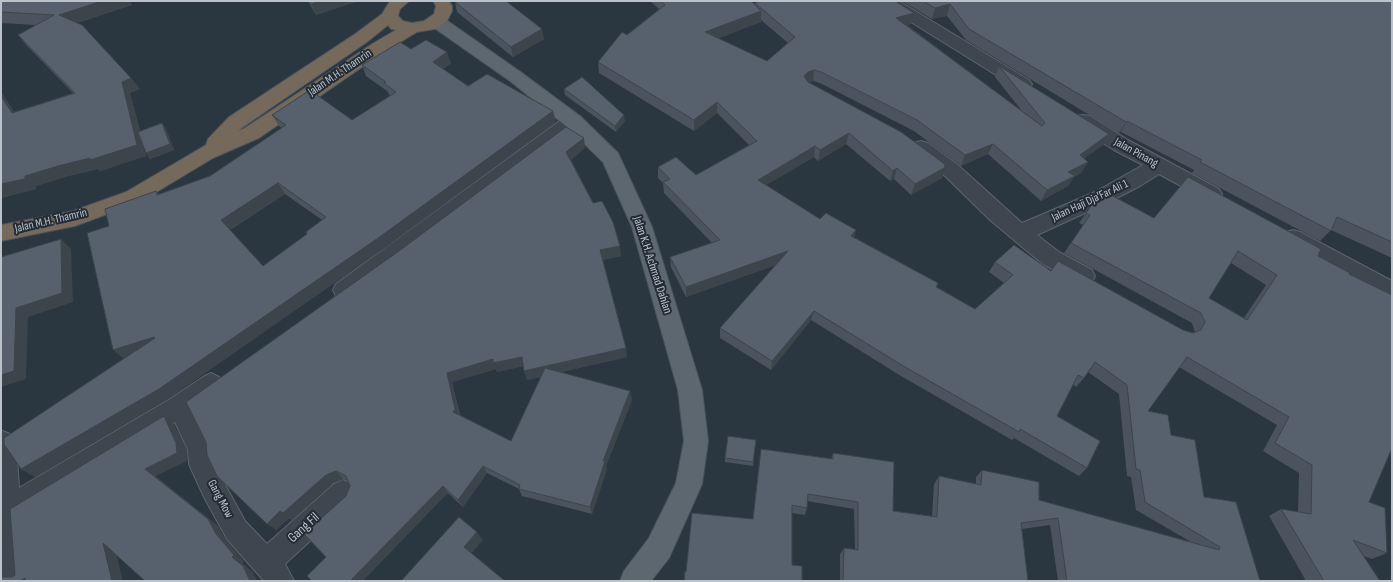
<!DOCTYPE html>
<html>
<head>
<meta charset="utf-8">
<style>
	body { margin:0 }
	#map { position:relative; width:1393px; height:582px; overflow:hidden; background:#2a3640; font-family:"Sofia Sans Condensed",sans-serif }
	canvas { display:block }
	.frame { position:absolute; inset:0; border:2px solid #bbc2ca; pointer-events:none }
</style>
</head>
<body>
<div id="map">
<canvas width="1393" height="582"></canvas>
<div class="frame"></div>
</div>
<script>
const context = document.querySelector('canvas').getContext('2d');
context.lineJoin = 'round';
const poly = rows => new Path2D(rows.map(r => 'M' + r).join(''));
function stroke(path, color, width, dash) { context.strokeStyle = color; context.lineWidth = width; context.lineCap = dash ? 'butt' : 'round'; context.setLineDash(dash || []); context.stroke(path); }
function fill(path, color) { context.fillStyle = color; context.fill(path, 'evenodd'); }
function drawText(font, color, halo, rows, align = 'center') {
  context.font = font + ' "Sofia Sans Condensed",sans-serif'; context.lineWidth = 4; context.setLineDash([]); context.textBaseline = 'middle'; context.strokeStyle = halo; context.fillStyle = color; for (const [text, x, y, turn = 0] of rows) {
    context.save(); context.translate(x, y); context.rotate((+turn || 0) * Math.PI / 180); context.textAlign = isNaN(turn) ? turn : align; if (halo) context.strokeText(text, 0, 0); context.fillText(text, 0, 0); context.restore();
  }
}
const minor = poly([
	[880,1,899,1,1029,80,1032,84,1029,88,1023,90,1017,88,882,4,880,1],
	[1083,115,1090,116,1128,140,1219,189,1222,194,1219,199,1212,202,1205,199,1159,174,1140,186,1109,202,1037,235,1059,252,1092,270,1095,276,1092,282,1084,285,1076,282,1043,264,1027,251,990,220,945,176,914,153,911,148,914,143,921,141,928,143,959,166,1022,223,1095,192,1143,165,1114,150,1076,126,1074,121,1076,116,1083,115],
	[572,116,579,117,581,122,579,127,352,296,344,299,336,296,333,290,336,284,565,117,572,116],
	[1293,230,1300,232,1392,281,1392,301,1384,298,1286,244,1283,238,1286,232,1293,230],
	[211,373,219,377,223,384,219,391,194,410,214,450,215,463,222,479,245,521,267,544,334,484,343,480,352,484,356,493,352,502,285,564,294,581,264,581,227,539,204,497,193,473,189,464,188,450,175,422,22,515,28,581,1,581,1,432,3,431,12,435,16,443,19,488,170,399,203,377,211,373]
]);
const major = poly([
	[436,16,442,17,522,73,580,116,618,153,652,227,702,390,708,441,702,484,669,558,651,581,620,581,624,571,649,538,676,483,684,441,678,390,632,227,603,162,566,126,510,81,430,25,428,21,430,17,436,16]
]);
const highway = poly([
	[390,1,409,1,400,9,398,16,403,21,412,23,424,21,434,14,436,6,433,1,449,1,452,6,452,11,447,21,435,29,417,32,384,52,259,138,213,158,140,202,75,226,1,241,1,225,73,211,126,192,206,145,208,139,229,117,355,34,382,14,390,1],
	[388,25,391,29,396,30,372,44,245,128,238,131,243,127,367,42,388,25]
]);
stroke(minor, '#5c656e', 2);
stroke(major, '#4b535d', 2);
stroke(highway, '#49525b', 2);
fill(minor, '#3e4750');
fill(major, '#5c6770');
fill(highway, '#75695c');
fill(poly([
	[1,1,132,5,77,23,131,78,140,89,130,93,140,131,162,123,166,129,174,150,150,159,143,147,146,156,100,171,98,169,68,176,36,186,36,189,1,198,1,92,14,112,73,93,27,46,18,35,36,25,1,23],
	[308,1,354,1,355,2,316,15],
	[650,1,751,1,754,4,755,3,911,24,907,25,1022,111,995,77,999,66,1109,134,1103,145,1084,158,1082,172,1074,177,1068,186,1041,201,988,154,961,166,914,131,820,83,813,81,808,82,945,167,946,167,942,178,911,195,894,179,890,181,846,144,818,161,814,157,766,185,820,219,854,237,938,283,937,287,975,309,1004,283,989,272,995,262,1051,271,1183,330,1193,333,1195,332,1192,323,1064,253,1083,225,1079,223,1086,213,1154,218,1318,256,1349,274,1369,502,1387,553,1372,559,1363,556,1380,581,1306,581,1269,516,1281,509,1298,512,1299,473,1263,451,1277,425,1179,367,1148,411,1171,435,1204,497,1260,581,1058,581,1050,525,1022,529,1028,581,840,581,840,554,844,548,855,549,854,509,807,501,807,508,805,515,792,513,686,572,753,519,761,449,831,459,833,453,893,511,932,516,934,484,939,476,976,484,976,477,982,470,1039,500,1191,542,1136,510,1131,477,1127,476,1119,394,1088,372,1084,378,1076,387,1073,385,1057,416,1087,468,1079,476,1014,438,1012,440,901,376,811,320,771,370,720,338,720,328,776,265,686,297,671,267,670,257,712,243,664,193,663,183,658,178,658,167,696,175,749,145,717,113,694,131,599,73,598,62,627,35,659,9],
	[761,20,788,43,767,61,718,38,761,22],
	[1231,263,1266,285,1244,318,1209,298],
	[902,1,1392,1,1392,258,1331,230,1320,241,1192,173,1194,170,1121,132,1119,133,966,40,947,16,932,19],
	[455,2,544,39,513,57,457,12],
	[411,49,451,63,443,69,468,86,556,122,386,247,169,398,35,477,21,469,124,358,109,226,156,191,159,194,210,176,282,128,279,126,272,115,352,120,390,96,389,94,387,91,366,76,362,65],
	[285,194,322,220,306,232,307,234,263,266,230,230],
	[564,89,625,121,616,132,565,95],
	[585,148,571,160,621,256,603,260,627,357,561,372,630,391,632,400,606,466,607,469,592,514,522,496,519,489,487,473,463,507,448,493,326,557,346,496,350,486,348,481,344,479,333,483,292,520,289,518,276,530,206,442],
	[523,366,524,371,527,380,541,377,511,441,460,415,452,382,496,369,497,372],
	[756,440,753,466,725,462,725,458]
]), '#4a535e');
fill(poly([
	[102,1,130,1,132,5,67,26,59,15],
	[319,1,354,1,355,2,316,15,311,4],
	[950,4,947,16,932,19,935,8],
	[761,11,761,22,705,44,705,32],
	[914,13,911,24,894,29,896,18],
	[542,29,544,39,513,57,511,47],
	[447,52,451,63,437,73,433,62],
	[814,70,813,81,807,83,804,76,808,72],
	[131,78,140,89,130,93,146,156,100,171,98,169,68,176,36,186,36,189,1,198,1,184,25,176,58,166,90,158,122,82],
	[1,92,22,124,12,113,1,96],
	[717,102,717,113,694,131,694,120],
	[553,111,556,122,386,247,169,398,35,477,21,469],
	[624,115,625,121,616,132,615,126],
	[1127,121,1121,132,1119,133,1126,122],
	[162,123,166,129,174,150,150,159,146,153],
	[849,133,846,144,818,161,820,150],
	[1109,134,1103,145,1074,166,1080,155],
	[584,138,585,148,568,162,566,152],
	[993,144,988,154,961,166,965,155],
	[815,146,814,157,757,190,758,180],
	[1088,162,1082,172,1074,177,1068,186,1041,201,1047,190,1068,172],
	[946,165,944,168,946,167,942,178,911,195,915,184],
	[897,168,894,179,890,181,893,171],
	[278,183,285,194,229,230,221,220],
	[856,230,854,241,851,236],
	[61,239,71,249,73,302,28,317,26,379,1,387,1,375,16,308],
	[620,246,621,256,602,260,600,250],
	[788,251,787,261,686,297,686,287],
	[814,311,811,320,771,370,772,361],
	[154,337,164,346,124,359,113,350],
	[626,348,627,357,527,380,524,371],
	[522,357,525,366,497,372,496,369,452,382,460,418,453,412,447,373,493,359],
	[630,391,632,400,606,466,607,469,592,514,590,507,603,461],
	[164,416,174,424,187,450,187,461,156,476,218,526,226,540,244,561,242,563,252,571,257,581,250,581,232,557,145,469],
	[483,466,487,473,463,507,458,500],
	[336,471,344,479,333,483,292,520,289,518,276,530,267,524,280,511,326,475],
	[443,486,448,493,363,581,350,581],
	[477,532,483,540,470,555,464,547],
	[103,543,115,549,123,581,112,581],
	[25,578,32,581,20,581]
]), '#3c444c');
const building = poly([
	[1,1,102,1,59,15,82,25,131,78,122,82,137,145,90,160,90,158,58,166,25,176,25,179,1,184,1,96,12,113,75,93,18,35,54,15,1,12,1,1],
	[309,1,319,1,311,4,309,1],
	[456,1,506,1,542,29,511,47,455,2,456,1],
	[661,1,751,1,761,11,705,32,767,61,795,37,755,3,760,1,895,1,914,13,896,18,1042,126,1045,123,999,66,1109,134,1080,155,1088,162,1068,172,1075,176,1047,190,993,144,965,155,917,120,821,72,814,70,808,72,804,76,808,82,901,132,946,165,944,166,946,167,915,184,897,168,893,171,849,133,820,150,815,146,758,180,820,219,826,213,856,230,851,236,938,283,936,287,975,309,1013,275,995,262,1014,245,1051,271,1058,261,1183,330,1193,333,1201,330,1205,322,1201,313,1071,243,1090,215,1086,213,1093,203,1111,195,1154,218,1188,177,1321,249,1318,256,1350,273,1349,274,1392,295,1392,448,1369,502,1385,508,1387,553,1353,540,1380,581,1324,581,1281,509,1311,514,1312,465,1275,443,1289,417,1187,357,1148,411,1168,415,1171,435,1195,440,1204,497,1236,502,1260,581,1067,581,1058,518,1021,523,1028,581,843,581,844,548,858,550,858,502,808,494,807,508,792,505,792,565,802,566,802,581,684,581,685,571,686,572,692,513,753,519,761,449,833,459,833,453,894,462,893,511,937,517,939,476,981,485,982,470,1039,482,1039,500,1219,550,1220,547,1145,502,1140,470,1136,469,1127,385,1095,362,1084,378,1078,375,1057,416,1100,441,1087,468,1020,429,1019,432,905,367,814,311,772,361,720,328,788,251,686,287,670,257,720,240,663,182,670,179,658,167,676,157,696,175,757,141,717,102,694,120,598,62,622,32,627,35,665,5,661,1],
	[1238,251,1277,275,1247,320,1209,298,1238,251],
	[923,1,1392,1,1392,242,1337,217,1331,231,1200,162,1202,160,1127,121,1126,122,969,29,950,4,935,8,923,1],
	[426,40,447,52,433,62,468,86,487,74,553,111,381,236,159,389,21,469,4,444,4,438,155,338,154,337,113,350,87,233,109,226,105,209,156,191,157,195,210,176,286,125,272,115,310,90,352,120,396,92,384,83,386,82,362,65,400,42,411,49,426,40],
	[278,183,326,217,306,232,307,234,263,266,221,220,278,183],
	[582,77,624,115,615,126,564,89,582,77],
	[162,123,170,144,146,153,138,132,162,123],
	[566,127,584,138,566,152,593,203,602,201,613,222,620,246,600,250,626,348,524,371,522,357,493,363,493,359,447,373,455,409,453,412,511,441,545,368,630,391,603,461,605,461,590,507,519,489,520,485,483,466,458,500,443,486,350,581,312,581,307,576,326,557,304,534,346,496,350,486,346,476,336,471,326,475,283,513,280,511,267,524,217,476,207,455,206,442,186,402,399,251,566,127],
	[61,239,62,293,16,308,14,371,1,375,1,257,61,239],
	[164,416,176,443,177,453,145,469,208,519,216,534,234,555,232,557,243,566,250,581,145,581,103,543,112,581,26,581,25,578,20,581,1,581,1,577,13,577,15,575,10,509,164,416],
	[728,436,756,440,753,462,725,458,728,436],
	[459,517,477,532,464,547,505,581,401,581,459,517]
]);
fill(building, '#56616d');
stroke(building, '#3c444c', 1);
drawText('12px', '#bbc2ca', '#232c36', [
	["Jalan M.H. Thamrin",340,73,-34],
	["Jalan Pinang",1136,153,29],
	["Jalan Haji Dja'Far Ali 1",1090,201,-25],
	["Jalan M.H. Thamrin",51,221,-13],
	["Jalan K.H. Achmad Dahlan",652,265,72],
	["Gang Mow",220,499,62]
]);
drawText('14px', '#bbc2ca', '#232c36', [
	["Gang Fil",304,528,-42]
]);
</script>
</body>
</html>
